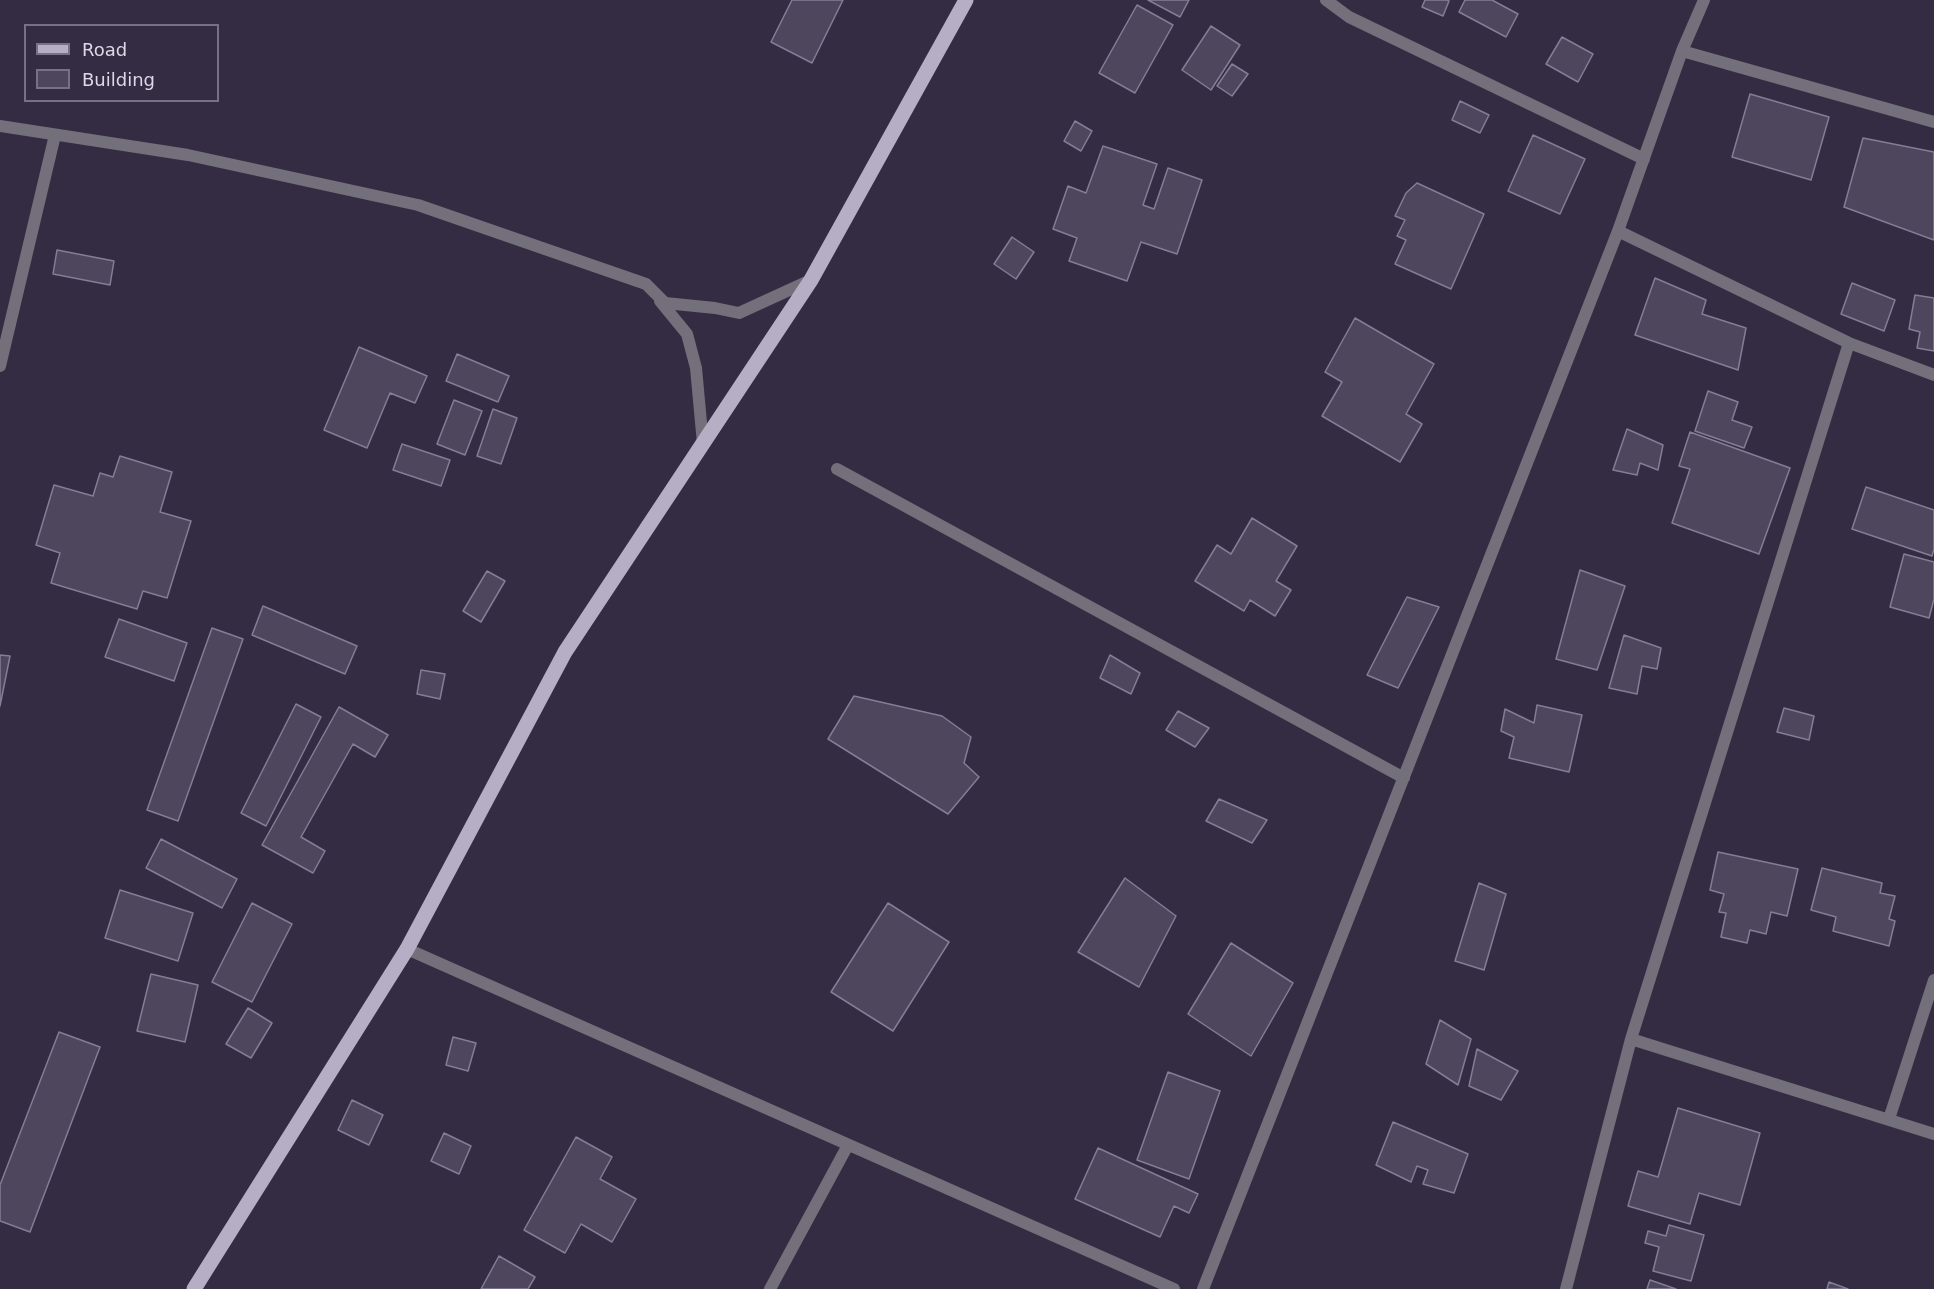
<!DOCTYPE html>
<html>
<head>
<meta charset="utf-8">
<style>
	body { margin:0 }
	#map { position:relative; width:1934px; height:1289px; overflow:hidden; background:#332c42; font-family:"DejaVu Sans",sans-serif }
	canvas { display:block }
	.legend { position:absolute; left:24px; top:24px; width:195px; height:78px; box-sizing:border-box; background:#332c42; border:2px solid #777184; margin:0; padding:8px 10px; list-style:none; font-size:18px; color:#dcd8e6 }
	.legend li { display:flex; align-items:center; gap:12px; height:30px }
	.legend b { width:30px; border:2px solid #777184 }
</style>
</head>
<body>
<div id="map">
<canvas width="1934" height="1289"></canvas>
<ul class="legend">
<li><b style="height:8px;background:#b5aec5"></b>Road</li>
<li><b style="height:16px;background:#4d465d"></b>Building</li>
</ul>
</div>
<script>
const context = document.querySelector('canvas').getContext('2d');
context.lineJoin = 'round';
function fill(path, color) { context.fillStyle = color; context.fill(path, 'evenodd'); }
const poly = rows => new Path2D(rows.map(r => 'M' + r).join(''));
function stroke(path, color, width, dash) { context.strokeStyle = color; context.lineWidth = width; context.lineCap = dash ? 'butt' : 'round'; context.setLineDash(dash || []); context.stroke(path); }
const building = poly([
	[792,0,843,0,812,63,771,42,792,0],
	[1148,0,1189,0,1180,17,1148,0],
	[1425,0,1447,0,1449,1,1443,16,1422,7,1425,0],
	[1465,0,1492,0,1518,14,1506,37,1459,12,1465,0],
	[1137,5,1173,25,1135,93,1099,73,1137,5],
	[1211,26,1240,45,1211,90,1182,70,1211,26],
	[1562,37,1593,54,1578,82,1546,64,1562,37],
	[1232,64,1248,74,1232,96,1217,86,1232,64],
	[1750,94,1829,117,1811,180,1732,157,1750,94],
	[1460,101,1489,115,1480,133,1452,120,1460,101],
	[1075,121,1092,131,1081,151,1064,141,1075,121],
	[1533,135,1585,159,1560,214,1508,191,1533,135],
	[1863,138,1934,152,1934,240,1844,207,1863,138],
	[1103,146,1157,164,1143,205,1154,209,1168,168,1202,180,1177,254,1141,242,1127,281,1069,261,1077,238,1053,229,1068,186,1086,193,1103,146],
	[1417,183,1484,214,1451,289,1395,264,1406,240,1397,236,1405,220,1395,216,1406,193,1417,183],
	[1012,237,1034,252,1016,279,994,264,1012,237],
	[57,250,114,261,110,285,53,274,57,250],
	[1655,278,1706,300,1702,314,1746,328,1738,370,1635,335,1655,278],
	[1852,283,1895,300,1884,331,1841,314,1852,283],
	[1915,295,1934,298,1934,351,1917,348,1920,332,1909,329,1915,295],
	[1355,318,1434,364,1406,414,1422,424,1400,462,1322,416,1342,382,1325,372,1355,318],
	[359,347,427,376,415,403,390,393,367,448,324,430,359,347],
	[457,354,509,376,498,402,446,381,457,354],
	[1708,391,1738,402,1732,420,1752,427,1744,448,1695,431,1708,391],
	[454,400,482,411,465,455,437,444,454,400],
	[493,409,517,418,501,464,477,456,493,409],
	[1627,429,1663,445,1658,470,1640,463,1637,475,1613,470,1627,429],
	[1690,432,1790,468,1759,554,1672,523,1690,469,1679,466,1690,432],
	[402,444,450,460,441,486,393,470,402,444],
	[120,456,172,472,160,512,191,521,167,598,143,591,137,609,51,583,60,553,36,545,54,485,93,496,100,473,113,477,120,456],
	[1866,487,1934,510,1934,549,1932,556,1852,529,1866,487],
	[1252,518,1297,546,1276,581,1291,590,1275,616,1250,600,1244,611,1195,581,1217,545,1231,554,1252,518],
	[1904,554,1934,562,1934,599,1929,618,1890,607,1904,554],
	[1580,570,1625,586,1597,670,1556,659,1580,570],
	[487,571,505,581,481,622,463,611,487,571],
	[1407,597,1439,607,1398,688,1367,675,1407,597],
	[263,606,357,646,345,674,252,635,263,606],
	[119,619,187,643,174,681,105,657,119,619],
	[212,628,243,639,178,821,147,810,212,628],
	[1624,635,1661,648,1657,669,1642,666,1637,694,1609,688,1624,635],
	[0,655,10,656,0,706,0,655],
	[1110,655,1140,673,1131,694,1100,678,1110,655],
	[421,670,445,674,440,699,417,694,421,670],
	[854,696,942,716,971,737,964,763,979,777,948,814,828,739,854,696],
	[296,704,321,717,266,826,241,813,296,704],
	[1537,705,1582,715,1569,772,1509,758,1514,737,1501,731,1505,709,1534,723,1537,705],
	[339,707,388,735,375,757,353,744,301,837,325,851,313,873,262,845,339,707],
	[1784,708,1814,716,1809,740,1777,732,1784,708],
	[1178,711,1209,728,1195,747,1166,730,1178,711],
	[1219,799,1267,820,1252,843,1206,821,1219,799],
	[161,839,237,879,222,908,146,868,161,839],
	[1718,852,1798,869,1787,916,1771,912,1766,934,1750,930,1747,943,1721,937,1726,913,1719,912,1724,894,1710,890,1718,852],
	[1822,868,1882,883,1880,893,1895,896,1889,919,1895,921,1889,946,1833,931,1836,917,1811,910,1822,868],
	[1125,878,1176,916,1139,987,1078,952,1125,878],
	[1479,883,1506,894,1484,970,1455,961,1479,883],
	[120,890,193,913,178,961,105,938,120,890],
	[252,903,292,924,252,1002,212,982,252,903],
	[888,903,949,942,893,1031,831,992,888,903],
	[1231,943,1293,983,1251,1056,1188,1014,1231,943],
	[151,974,198,985,185,1042,137,1031,151,974],
	[248,1008,272,1023,251,1058,226,1044,248,1008],
	[1440,1020,1471,1039,1458,1085,1426,1064,1440,1020],
	[59,1032,100,1047,30,1232,0,1221,0,1185,59,1032],
	[453,1037,476,1043,468,1071,446,1065,453,1037],
	[1477,1049,1518,1071,1501,1100,1469,1086,1477,1049],
	[1168,1072,1220,1091,1189,1179,1137,1160,1168,1072],
	[352,1100,383,1115,369,1145,338,1130,352,1100],
	[1678,1108,1760,1133,1740,1205,1699,1193,1690,1224,1628,1206,1638,1171,1658,1177,1678,1108],
	[1393,1122,1468,1154,1454,1193,1423,1184,1428,1170,1417,1166,1411,1182,1376,1165,1393,1122],
	[444,1133,471,1146,459,1174,431,1161,444,1133],
	[576,1137,612,1157,600,1179,636,1199,612,1242,581,1224,565,1253,524,1230,576,1137],
	[1098,1148,1198,1194,1189,1213,1174,1206,1160,1237,1075,1199,1098,1148],
	[1669,1225,1704,1235,1691,1281,1653,1271,1659,1247,1645,1243,1648,1231,1666,1236,1669,1225],
	[499,1256,535,1277,528,1289,481,1289,499,1256],
	[1650,1280,1676,1289,1647,1289,1650,1280],
	[1829,1282,1848,1289,1827,1289,1829,1282]
]);
fill(building, '#4d465d');
stroke(building, '#847d96', 1.5);
stroke(poly([
	[1326,0,1349,17,1644,159],
	[0,366,55,135]
]), '#736f7b', 12);
stroke(poly([
	[1682,51,1934,122],
	[0,126,188,155,418,205,646,284,665,303,715,308,739,313,811,280],
	[1618,231,1849,343,1934,375],
	[660,301,687,334,696,368,703,444],
	[837,469,1404,778],
	[407,949,1174,1289],
	[1631,1039,1934,1134],
	[1889,1119,1934,980],
	[770,1289,848,1145],
	[1203,1289,1618,231,1682,51,1704,0],
	[1566,1289,1631,1039,1849,343]
]), '#736f7b', 12);
stroke(poly([
	[194,1289,407,949,565,652,811,280,966,0]
]), '#b5aec5', 15);
</script>
</body>
</html>
